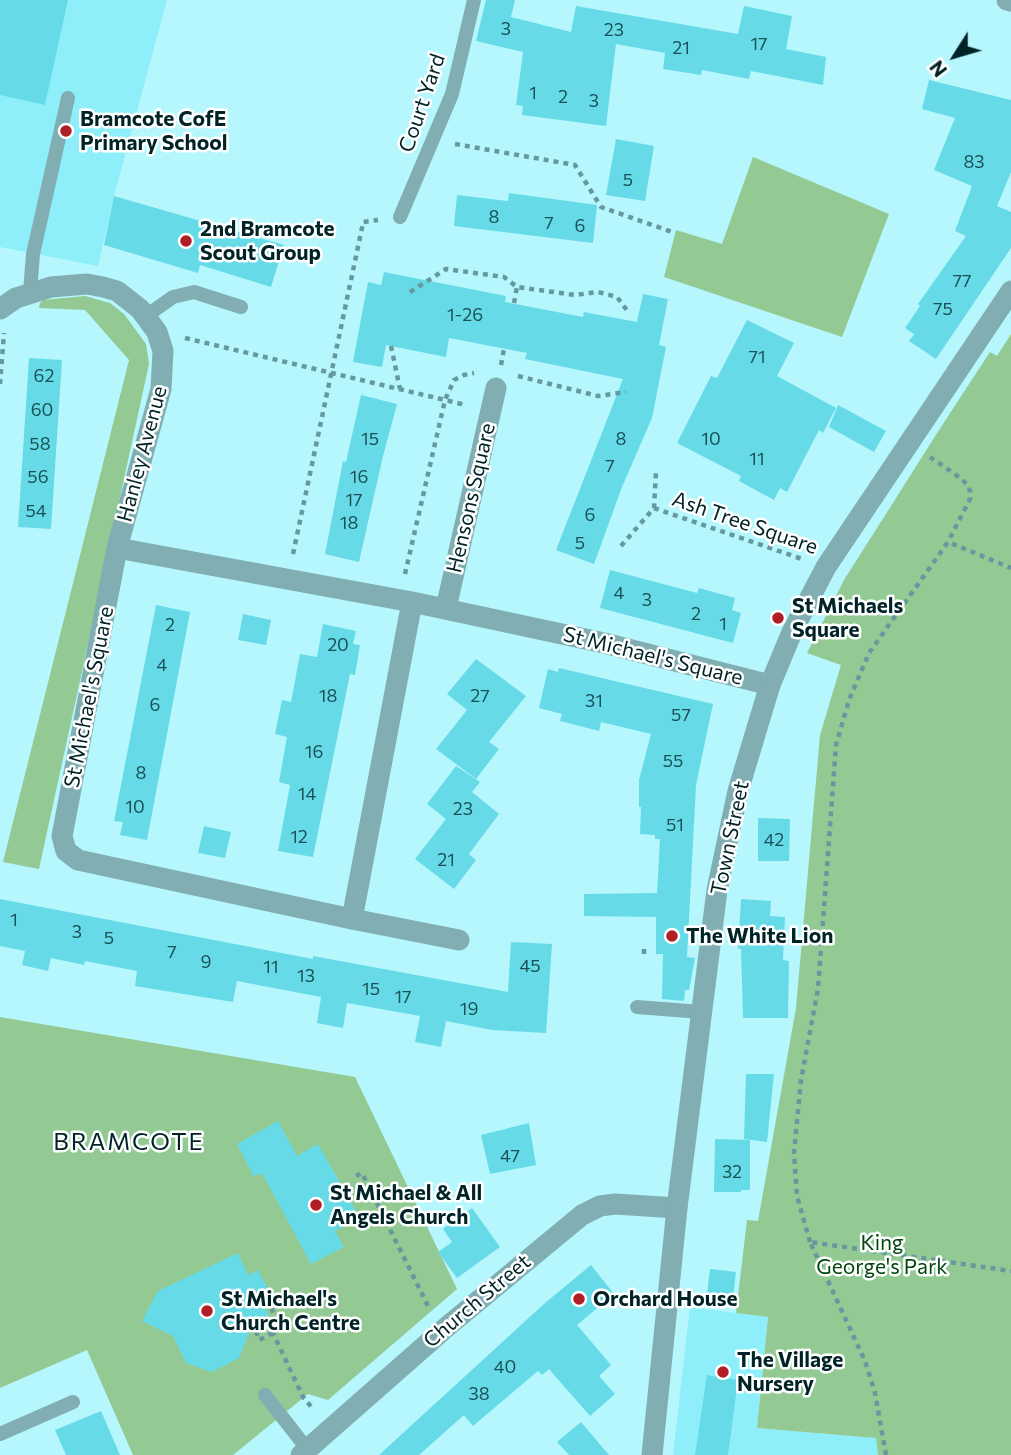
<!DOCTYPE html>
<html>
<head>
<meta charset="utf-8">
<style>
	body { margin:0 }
	#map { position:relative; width:1011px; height:1455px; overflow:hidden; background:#b6f6fd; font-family:Commissioner,sans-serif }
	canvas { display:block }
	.north { position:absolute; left:920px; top:21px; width:70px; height:70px; -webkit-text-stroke:5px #fff; paint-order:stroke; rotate:233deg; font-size:19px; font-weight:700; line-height:28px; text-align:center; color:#002327 }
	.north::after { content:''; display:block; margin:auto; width:24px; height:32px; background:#002327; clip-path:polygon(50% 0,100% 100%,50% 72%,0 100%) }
</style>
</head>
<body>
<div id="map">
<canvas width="1011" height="1455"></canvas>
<div class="north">N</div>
</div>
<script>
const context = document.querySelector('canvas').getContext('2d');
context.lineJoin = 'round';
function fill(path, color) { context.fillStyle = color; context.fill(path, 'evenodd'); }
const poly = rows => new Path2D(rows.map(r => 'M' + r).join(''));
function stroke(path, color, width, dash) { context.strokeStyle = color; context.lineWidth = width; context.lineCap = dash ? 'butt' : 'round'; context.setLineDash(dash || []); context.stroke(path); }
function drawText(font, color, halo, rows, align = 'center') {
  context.font = font + ' Commissioner,sans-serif'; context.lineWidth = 5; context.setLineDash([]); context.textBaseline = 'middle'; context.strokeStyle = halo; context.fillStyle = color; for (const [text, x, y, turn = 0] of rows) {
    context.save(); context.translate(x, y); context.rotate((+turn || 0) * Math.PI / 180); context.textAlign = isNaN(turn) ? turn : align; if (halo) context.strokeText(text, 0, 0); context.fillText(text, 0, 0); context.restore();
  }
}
fill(poly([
	[0,0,167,0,114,196,98,266,0,247],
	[690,1307,768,1317,757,1428,877,1438,878,1455,673,1455]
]), '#8eeffa');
fill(poly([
	[753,157,889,214,842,337,664,277,676,230,722,244],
	[85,296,110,303,124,314,146,344,149,364,39,869,3,862,129,360,85,310,39,308,40,303,43,300],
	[1011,334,1011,1455,878,1455,876,1438,757,1428,768,1317,736,1313,747,1220,758,1221,796,1008,820,735,841,665,807,653,844,580,941,427,990,352,997,356],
	[0,1017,355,1077,457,1289,328,1400,308,1394,233,1455,133,1455,87,1350,0,1388]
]), '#93ca93');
fill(poly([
	[0,0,68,0,45,105,0,95],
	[486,0,515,0,511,17,571,32,576,6,738,34,744,6,792,16,786,49,826,57,823,85,751,71,749,79,702,70,701,75,663,69,665,53,616,44,606,126,522,115,523,106,516,105,523,52,476,41],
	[929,80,1011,100,1011,172,997,206,1011,212,1011,248,936,359,909,341,914,334,905,328,920,306,918,304,966,236,955,231,972,186,934,170,955,118,922,109],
	[616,139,654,146,645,201,606,195],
	[509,193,597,205,593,243,454,226,457,195,508,201],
	[114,196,284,245,271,287,200,265,198,273,104,245],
	[384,272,506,296,505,302,583,317,584,312,637,322,643,294,668,299,659,345,666,347,652,418,622,487,594,564,556,550,623,379,525,359,527,353,449,338,446,357,386,345,382,367,353,362,368,282,381,285],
	[747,320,794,343,777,376,836,408,823,433,819,430,787,492,780,488,774,500,739,481,741,476,677,443,711,376,717,378],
	[29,358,62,360,51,529,18,527],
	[361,395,397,404,383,456,359,562,325,554,343,461,346,462],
	[838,405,886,431,874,452,829,427],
	[610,570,697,593,699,588,735,598,732,610,741,613,733,643,600,608],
	[156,605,190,612,147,840,120,835,123,822,114,821],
	[243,614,271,620,266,645,238,640],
	[323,624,356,631,353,644,360,645,355,675,350,674,313,857,278,851,290,785,279,782,287,737,275,734,282,700,291,702,300,654,317,657],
	[476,659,526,696,489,742,499,749,476,779,436,749,467,710,447,694],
	[559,668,713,704,696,785,687,957,695,958,689,990,685,990,684,1001,662,999,663,954,656,954,656,917,584,916,584,894,657,893,660,839,655,839,655,835,640,834,641,807,639,807,639,780,651,734,601,722,599,731,560,721,562,714,539,708,548,669,558,672],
	[456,766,480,782,472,792,499,814,469,854,476,860,454,889,415,859,446,819,427,804],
	[758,818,790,819,789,861,758,861],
	[204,826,231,832,225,858,198,853],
	[0,899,313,959,313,956,508,992,511,942,552,944,546,1033,492,1030,446,1021,441,1047,415,1042,420,1016,347,1003,343,1028,317,1023,321,997,237,981,233,1002,135,986,137,971,85,961,84,965,51,958,48,971,22,965,25,951,0,946],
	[741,899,771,901,770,916,785,917,783,960,789,961,788,1018,743,1018,741,949,738,949],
	[746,1074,774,1074,767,1142,744,1139],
	[278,1121,297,1156,318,1144,360,1218,335,1231,344,1247,311,1264,262,1173,254,1177,237,1144],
	[529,1123,536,1165,490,1174,481,1135],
	[715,1139,750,1140,750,1190,741,1190,741,1192,714,1192],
	[472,1208,500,1247,457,1278,438,1252,452,1242,443,1229],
	[238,1253,248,1275,258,1270,272,1296,262,1302,271,1320,249,1333,239,1358,212,1372,186,1363,173,1336,142,1321,158,1291],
	[591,1265,614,1294,577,1325,611,1365,599,1376,615,1394,590,1416,549,1369,542,1375,538,1371,473,1426,464,1415,419,1455,379,1455,545,1303],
	[710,1269,736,1272,732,1306,706,1303],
	[707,1375,738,1380,728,1455,695,1455],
	[101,1411,120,1455,66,1455,55,1430],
	[581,1422,609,1455,569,1455,557,1442]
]), '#66dbe7');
stroke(poly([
	[455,144,575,165,601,207,675,233],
	[410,292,446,269,504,277,517,287,575,295,598,292,617,297,629,313],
	[514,303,517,287],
	[185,338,466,405],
	[391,346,400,389],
	[501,365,504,349],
	[518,376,598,396,626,392],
	[0,384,4,333],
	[930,457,959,477,967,484,970,491,970,499,948,542],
	[654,508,802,559],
	[621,546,654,508,656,472],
	[293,554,362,228,363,222,378,220],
	[405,574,445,400,454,380,464,375,474,373],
	[644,954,644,945],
	[356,1176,362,1173,430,1310],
	[810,1242,797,1196,794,1153,801,1080,818,989,836,745,849,700,869,653,948,542,1011,568],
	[267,1299,281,1329,273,1333,303,1397,314,1410],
	[273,1333,259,1340,256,1331,277,1321],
	[886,1455,875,1393,865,1361,810,1242,1011,1271]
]), '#66999f', 4.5, [5, 5]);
stroke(poly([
	[400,217,452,94,474,0],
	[30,292,33,254,68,98],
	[146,316,173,297,194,292,241,307],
	[637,1007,701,1012],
	[265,1395,308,1450],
	[0,1434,73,1402]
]), '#81aeb2', 14);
stroke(poly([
	[1007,0,1011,1],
	[0,309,16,298,51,287,87,284,103,287,117,291,140,309,157,332,163,351,161,389,117,548,62,836,66,851,78,860,352,919,412,602,117,548],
	[412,602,604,643,770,685],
	[446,608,496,388],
	[352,919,459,940],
	[301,1455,443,1330,582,1215,600,1206,615,1204,677,1208]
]), '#81aeb2', 21);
stroke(poly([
	[652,1455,677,1208,717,890,738,791,770,685,792,632,826,567,1011,291]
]), '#81aeb2', 21);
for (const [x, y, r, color] of [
	[66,131,7,"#b01e27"],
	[186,241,7,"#b01e27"],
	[778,618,7,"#b01e27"],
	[672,936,7,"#b01e27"],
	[316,1205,7,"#b01e27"],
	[579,1299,7,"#b01e27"],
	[207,1311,7,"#b01e27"],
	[723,1372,7,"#b01e27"]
]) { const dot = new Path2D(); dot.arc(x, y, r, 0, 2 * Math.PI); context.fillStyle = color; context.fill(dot); stroke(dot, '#fff', 2.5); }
drawText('18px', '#1a5157', null, [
	["3",506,29],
	["23",614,30],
	["17",759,44],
	["21",681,48],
	["1",533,93],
	["2",563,97],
	["3",594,101],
	["83",974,162],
	["5",628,180],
	["8",494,217],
	["7",549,223],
	["6",580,226],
	["77",962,281],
	["75",943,309],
	["1-26",465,315],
	["71",757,357],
	["62",44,376],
	["60",42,410],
	["15",370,439],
	["8",621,439],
	["10",711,439],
	["58",40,444],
	["11",757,459],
	["7",610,466],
	["56",38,477],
	["16",359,477],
	["17",354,500],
	["54",36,511],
	["6",590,515],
	["18",349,523],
	["5",580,543],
	["4",619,593],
	["3",647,600],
	["2",696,614],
	["1",723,624],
	["2",170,625],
	["20",338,645],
	["4",162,665],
	["18",328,696],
	["27",480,696],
	["31",594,701],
	["6",155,705],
	["57",681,715],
	["16",314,752],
	["55",673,761],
	["8",141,773],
	["14",307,794],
	["10",135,807],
	["23",463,809],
	["51",675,825],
	["12",299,837],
	["42",774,840],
	["21",446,860],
	["1",14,920],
	["3",77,932],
	["5",109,938],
	["7",172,952],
	["9",206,962],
	["45",530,966],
	["11",271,967],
	["13",306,976],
	["15",371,989],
	["17",403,997],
	["19",469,1009],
	["47",510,1156],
	["32",732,1172],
	["40",505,1367],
	["38",479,1394]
]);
drawText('21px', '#002327', '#fff', [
	["Court Yard",422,103,-71],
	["Hanley Avenue",142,454,-75],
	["Hensons Square",471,498,-77],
	["Ash Tree Square",745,523,19],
	["St Michael's Square",653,656,14],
	["St Michael's Square",89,697,-79],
	["Town Street",730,838,-78],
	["Church Street",477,1301,-40]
]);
drawText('bold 21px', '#002327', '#fff', [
	["Bramcote CofE",80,119],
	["Primary School",80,143],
	["2nd Bramcote",200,229],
	["Scout Group",200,253],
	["St Michaels",792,606],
	["Square",792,630],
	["The White Lion",686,936],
	["St Michael & All",330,1193],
	["Angels Church",330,1217],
	["St Michael's",221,1299],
	["Church Centre",221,1323],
	["Orchard House",593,1299],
	["The Village",737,1360],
	["Nursery",737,1384]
], 'left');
drawText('21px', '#02470d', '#fff', [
	["King",882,1243],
	["George's Park",882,1267]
]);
context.letterSpacing = '2px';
drawText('24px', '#002327', '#fff', [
	["BRAMCOTE",129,1142]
]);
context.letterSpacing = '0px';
</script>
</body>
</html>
